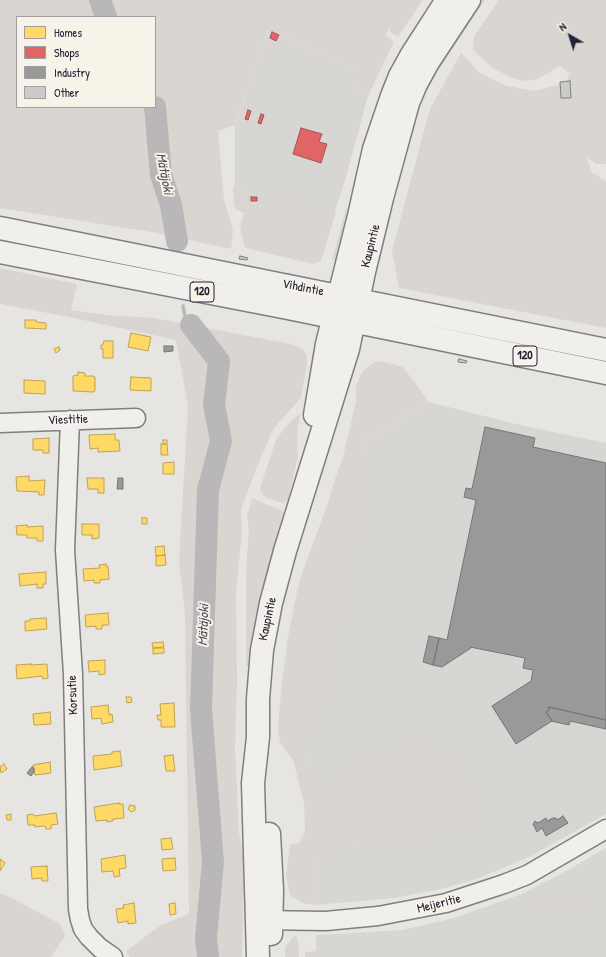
<!DOCTYPE html>
<html>
<head>
<meta charset="utf-8">
<style>
	body { margin:0 }
	#map { position:relative; width:606px; height:957px; overflow:hidden; background:#e7e5e1; font-family:"Patrick Hand",sans-serif }
	canvas { display:block }
	.legend { position:absolute; left:16px; top:16px; width:140px; height:92px; box-sizing:border-box; background:#f7f3e8; border:1px solid #a29fa3; margin:0; padding:5px 7px; list-style:none; font-size:12px; color:#22223b }
	.legend li { display:flex; align-items:center; gap:8px; height:20px }
	.legend b { width:20px; border:1px solid #a29fa3 }
	.north { position:absolute; left:550px; top:16px; width:40px; height:40px; -webkit-text-stroke:3px #f7f3e8; paint-order:stroke; rotate:321deg; font-size:11px; font-weight:700; line-height:16px; text-align:center; color:#22223b }
	.north::after { content:''; display:block; margin:auto; width:14px; height:18px; background:#22223b; clip-path:polygon(50% 0,100% 100%,50% 72%,0 100%) }
</style>
</head>
<body>
<div id="map">
<canvas width="606" height="957"></canvas>
<ul class="legend">
<li><b style="height:11px;background:#ffd966"></b>Homes</li>
<li><b style="height:11px;background:#e06666"></b>Shops</li>
<li><b style="height:11px;background:#999"></b>Industry</li>
<li><b style="height:11px;background:#cdcbc9"></b>Other</li>
</ul>
<div class="north">N</div>
</div>
<script>
const context = document.querySelector('canvas').getContext('2d');
context.lineJoin = 'round';
function fill(path, color) { context.fillStyle = color; context.fill(path, 'evenodd'); }
const poly = rows => new Path2D(rows.map(r => 'M' + r).join(''));
function stroke(path, color, width, dash) { context.strokeStyle = color; context.lineWidth = width; context.lineCap = dash ? 'butt' : 'round'; context.setLineDash(dash || []); context.stroke(path); }
function drawText(font, color, halo, rows, align = 'center') {
  context.font = font + ' "Patrick Hand",sans-serif'; context.lineWidth = 4; context.setLineDash([]); context.textBaseline = 'middle'; context.strokeStyle = halo; context.fillStyle = color; for (const [text, x, y, turn = 0] of rows) {
    context.save(); context.translate(x, y); context.rotate((+turn || 0) * Math.PI / 180); context.textAlign = isNaN(turn) ? turn : align; if (halo) context.strokeText(text, 0, 0); context.fillText(text, 0, 0); context.restore();
  }
}
fill(poly([
	[268,30,362,71,355,94,368,96,344,184,335,210,331,209,329,215,319,217,261,203,248,204,245,188,235,185,235,126],
	[429,402,520,425,606,443,606,814,531,856,479,878,441,889,394,898,316,905,310,801,305,771,301,686,315,613,364,442],
	[606,848,606,957,319,957,319,935,403,930,454,918,522,894,559,875]
]), '#d8d6d3');
fill(poly([
	[0,0,423,0,398,37,390,32,390,27,385,35,394,42,368,96,355,95,361,71,268,30,235,125,218,131,224,200,233,230,231,249,157,233,0,208],
	[17,17,155,17,155,107,17,107],
	[433,0,438,0,380,99,385,81,404,42],
	[476,0,485,0,437,73,428,89,421,105,393,201,391,202,414,104],
	[499,0,606,0,606,164,596,164,587,157,591,172,606,181,606,328,399,288,392,251,426,123,431,107,461,53,480,73,504,85,518,88,535,91,565,83,570,74,560,66,538,79,525,81,512,78,491,67,473,50,474,36],
	[350,129,359,131,342,185,335,182,334,180,341,182,355,134,348,132],
	[235,185,245,188,248,204,261,203,261,198,263,195,311,210,311,214,318,216,321,212,329,215,331,209,335,210,336,212,321,261,313,264,250,249,245,247,240,228,244,213,237,210,234,205,233,187],
	[346,209,348,212,348,216,336,261,332,260],
	[0,268,77,284,71,310,106,315,154,318,291,344,302,349,306,354,307,364,301,398,274,428,262,454,241,509,242,533,236,591,237,681,235,747,239,833,244,857,242,957,130,957,126,951,161,925,189,914,185,615,179,562,188,406,176,340,69,317,0,304],
	[380,361,403,367,429,402,364,442,361,451,370,455,315,737,304,735,305,771,327,786,347,780,359,763,416,745,432,745,444,754,457,768,477,802,476,818,437,831,330,852,313,847,316,905,303,903,292,897,289,892,286,876,290,845,299,843,305,831,304,804,294,762,280,742,278,729,281,691,287,643,295,601,301,576,328,503,336,476,343,457,356,401,356,386,361,374,366,368,375,362],
	[299,414,300,415,297,436,298,456,288,499,284,503,279,502,267,498,263,495,260,489,261,485,276,440,286,426],
	[252,498,284,512,288,515,252,669,246,666,246,571,249,530,247,516],
	[0,893,12,898,60,924,65,936,51,957,0,957],
	[585,897,587,906,582,910,544,912,535,906,539,900],
	[316,935,319,935,319,957,305,957,305,952,316,951],
	[295,936,297,937,298,942,299,957,285,957,285,947,292,938]
]), '#d9d6d2');
const homes = poly([
	[25,320,36,320,36,322,46,323,46,329,25,328,25,320],
	[131,333,151,337,148,351,128,347,131,333],
	[104,341,113,341,113,358,103,358,103,349,101,349,101,345,103,345,104,341],
	[59,347,60,350,56,353,54,349,59,347],
	[78,372,85,373,85,376,93,376,95,377,95,391,93,392,73,391,73,376,78,375,78,372],
	[131,377,151,378,151,391,130,390,131,377],
	[24,380,45,381,45,394,24,393,24,380],
	[115,434,115,440,119,440,120,451,98,452,98,448,90,449,89,435,115,434],
	[49,438,49,453,43,453,43,450,33,450,33,439,49,438],
	[163,440,167,440,167,444,163,444,163,440],
	[161,444,167,444,168,455,161,455,161,444],
	[174,462,174,474,163,474,163,463,174,462],
	[29,476,29,481,45,480,44,495,39,495,39,492,17,491,16,477,29,476],
	[87,478,104,478,104,493,98,493,98,489,88,489,87,478],
	[142,518,147,518,147,524,142,524,142,518],
	[82,524,99,524,99,538,92,539,92,535,82,535,82,524],
	[27,525,27,527,43,526,43,541,37,541,37,538,27,538,27,535,17,535,16,526,27,525],
	[164,546,165,555,156,556,155,547,164,546],
	[165,555,166,565,156,566,156,556,165,555],
	[106,564,106,567,108,566,109,579,100,580,100,583,94,583,94,580,84,581,83,569,100,568,99,565,106,564],
	[46,572,46,584,43,584,43,588,37,588,37,584,20,586,19,574,46,572],
	[108,613,109,625,102,625,102,629,96,629,96,626,86,627,85,615,108,613],
	[46,618,47,629,25,631,25,621,30,621,30,619,46,618],
	[163,642,164,647,153,648,152,643,163,642],
	[153,648,164,648,164,653,153,654,153,648],
	[105,660,105,674,99,675,99,671,89,672,88,661,105,660],
	[31,664,31,665,47,664,48,678,43,679,42,676,17,679,16,665,31,664],
	[126,697,131,697,132,702,127,703,126,697],
	[174,703,175,727,161,727,161,720,158,720,157,715,161,715,160,704,174,703],
	[108,705,109,715,112,714,113,722,102,724,101,718,92,719,91,707,108,705],
	[50,712,51,724,34,725,33,714,50,712],
	[120,751,122,766,94,770,93,756,112,754,112,752,120,751],
	[173,755,175,771,166,771,164,756,173,755],
	[50,762,51,773,35,775,33,765,50,762],
	[4,764,7,769,1,773,0,767,4,764],
	[119,803,119,804,123,804,124,818,113,819,113,821,107,822,107,820,96,821,94,807,119,803],
	[130,805,135,806,135,810,131,812,128,809,130,805],
	[56,813,58,824,51,825,51,829,46,829,45,826,35,827,35,825,28,825,27,815,33,814,34,816,56,813],
	[11,814,11,820,7,820,6,815,11,814],
	[171,838,173,849,162,850,161,839,171,838],
	[125,855,126,868,119,869,120,876,114,877,113,871,102,872,101,859,125,855],
	[175,858,176,870,163,871,162,859,175,858],
	[0,859,5,863,0,871,0,859],
	[47,866,48,881,42,881,42,878,32,879,31,867,47,866],
	[134,903,136,923,128,924,128,921,118,923,116,909,124,908,123,905,134,903],
	[175,903,176,914,170,915,169,904,175,903]
]);
fill(homes, '#ffd966');
stroke(homes, '#bda259', 1);
const shops = poly([
	[272,32,279,35,276,41,270,38,272,32],
	[248,110,251,111,248,120,245,119,248,110],
	[261,114,264,115,261,124,258,123,261,114],
	[301,128,322,134,319,142,327,144,321,163,293,154,301,128],
	[251,197,257,197,257,201,251,201,251,197]
]);
fill(shops, '#e06666');
stroke(shops, '#a75259', 1);
const industry = poly([
	[164,346,173,346,173,351,164,352,164,346],
	[485,427,535,438,533,447,606,463,606,720,549,707,549,710,546,712,552,721,516,744,492,706,531,681,533,670,523,668,525,658,470,647,471,648,442,667,433,665,439,638,447,640,476,500,464,497,466,488,472,489,485,427],
	[118,478,123,478,123,489,117,489,118,478],
	[429,636,439,638,433,665,423,662,429,636],
	[549,707,606,720,606,729,570,721,569,725,551,721,552,721,546,712,549,710,549,707],
	[32,767,34,768,34,772,31,776,27,773,32,767],
	[563,816,568,823,546,836,542,828,537,832,533,824,535,821,538,823,546,818,547,821,553,818,556,818,557,820,563,816]
]);
fill(industry, '#999');
stroke(industry, '#75757d', 1);
stroke(poly([
	[183,306,185,316,191,325]
]), '#bab7b8', 3.5);
stroke(poly([
	[100,0,106,17],
	[155,107,161,175,171,205,177,241],
	[191,325,219,361,214,405,221,441,208,490,201,709,213,862,206,938,208,957]
]), '#bab7b8', 22);
const building = poly([
	[570,81,571,98,561,98,560,82,570,81],
	[240,256,248,258,247,260,239,259,240,256],
	[459,359,467,361,466,363,458,362,459,359]
]);
fill(building, '#cdcbc9');
stroke(building, '#7f7e81', 1);
const minor = poly([
	[70,420,65,550,73,674,78,909,80,920,83,929,89,937,100,948,113,957],
	[0,423,136,418],
	[257,920,326,921,378,916,446,903,504,884,527,875,606,829]
]);
const major = poly([
	[0,228,606,350],
	[0,252,288,308,606,373],
	[315,415,327,344,359,216,374,149,392,96,400,76,411,56,447,0],
	[269,834,272,890,271,934],
	[258,957,253,783,258,737,258,699,262,650,271,603,285,551,348,349,364,272,382,198,408,103,416,84,428,62,469,0]
]);
stroke(minor, '#7f7e81', 21);
stroke(major, '#7f7e81', 25);
stroke(minor, '#f0efeb', 18);
stroke(major, '#f0efeb', 22);
for (const [x, y, w] of [
	[202,292,24],
	[525,356,24]
]) { const box = new Path2D(); box.roundRect(x - w / 2, y - 10, w, 20, 3); context.fillStyle = '#f7f3e8'; context.fill(box); stroke(box, '#22223b', 1); }
drawText('bold 12px', '#22223b', null, [
	["120",202,292],
	["120",525,356]
]);
drawText('13px', '#22223b', '#f7f3e8', [
	["Kaupintie",371,246,-76],
	["Vihdintie",303,288,11],
	["Viestitie",68,420,-2],
	["Kaupintie",268,619,-78],
	["Korsutie",73,695,-92],
	["Meijeritie",439,904,-14]
]);
drawText('italic 14px', '#504f60', '#f7f3e8', [
	["Mätäjoki",164,174,79],
	["Mätäjoki",204,625,-88]
]);
</script>
</body>
</html>
